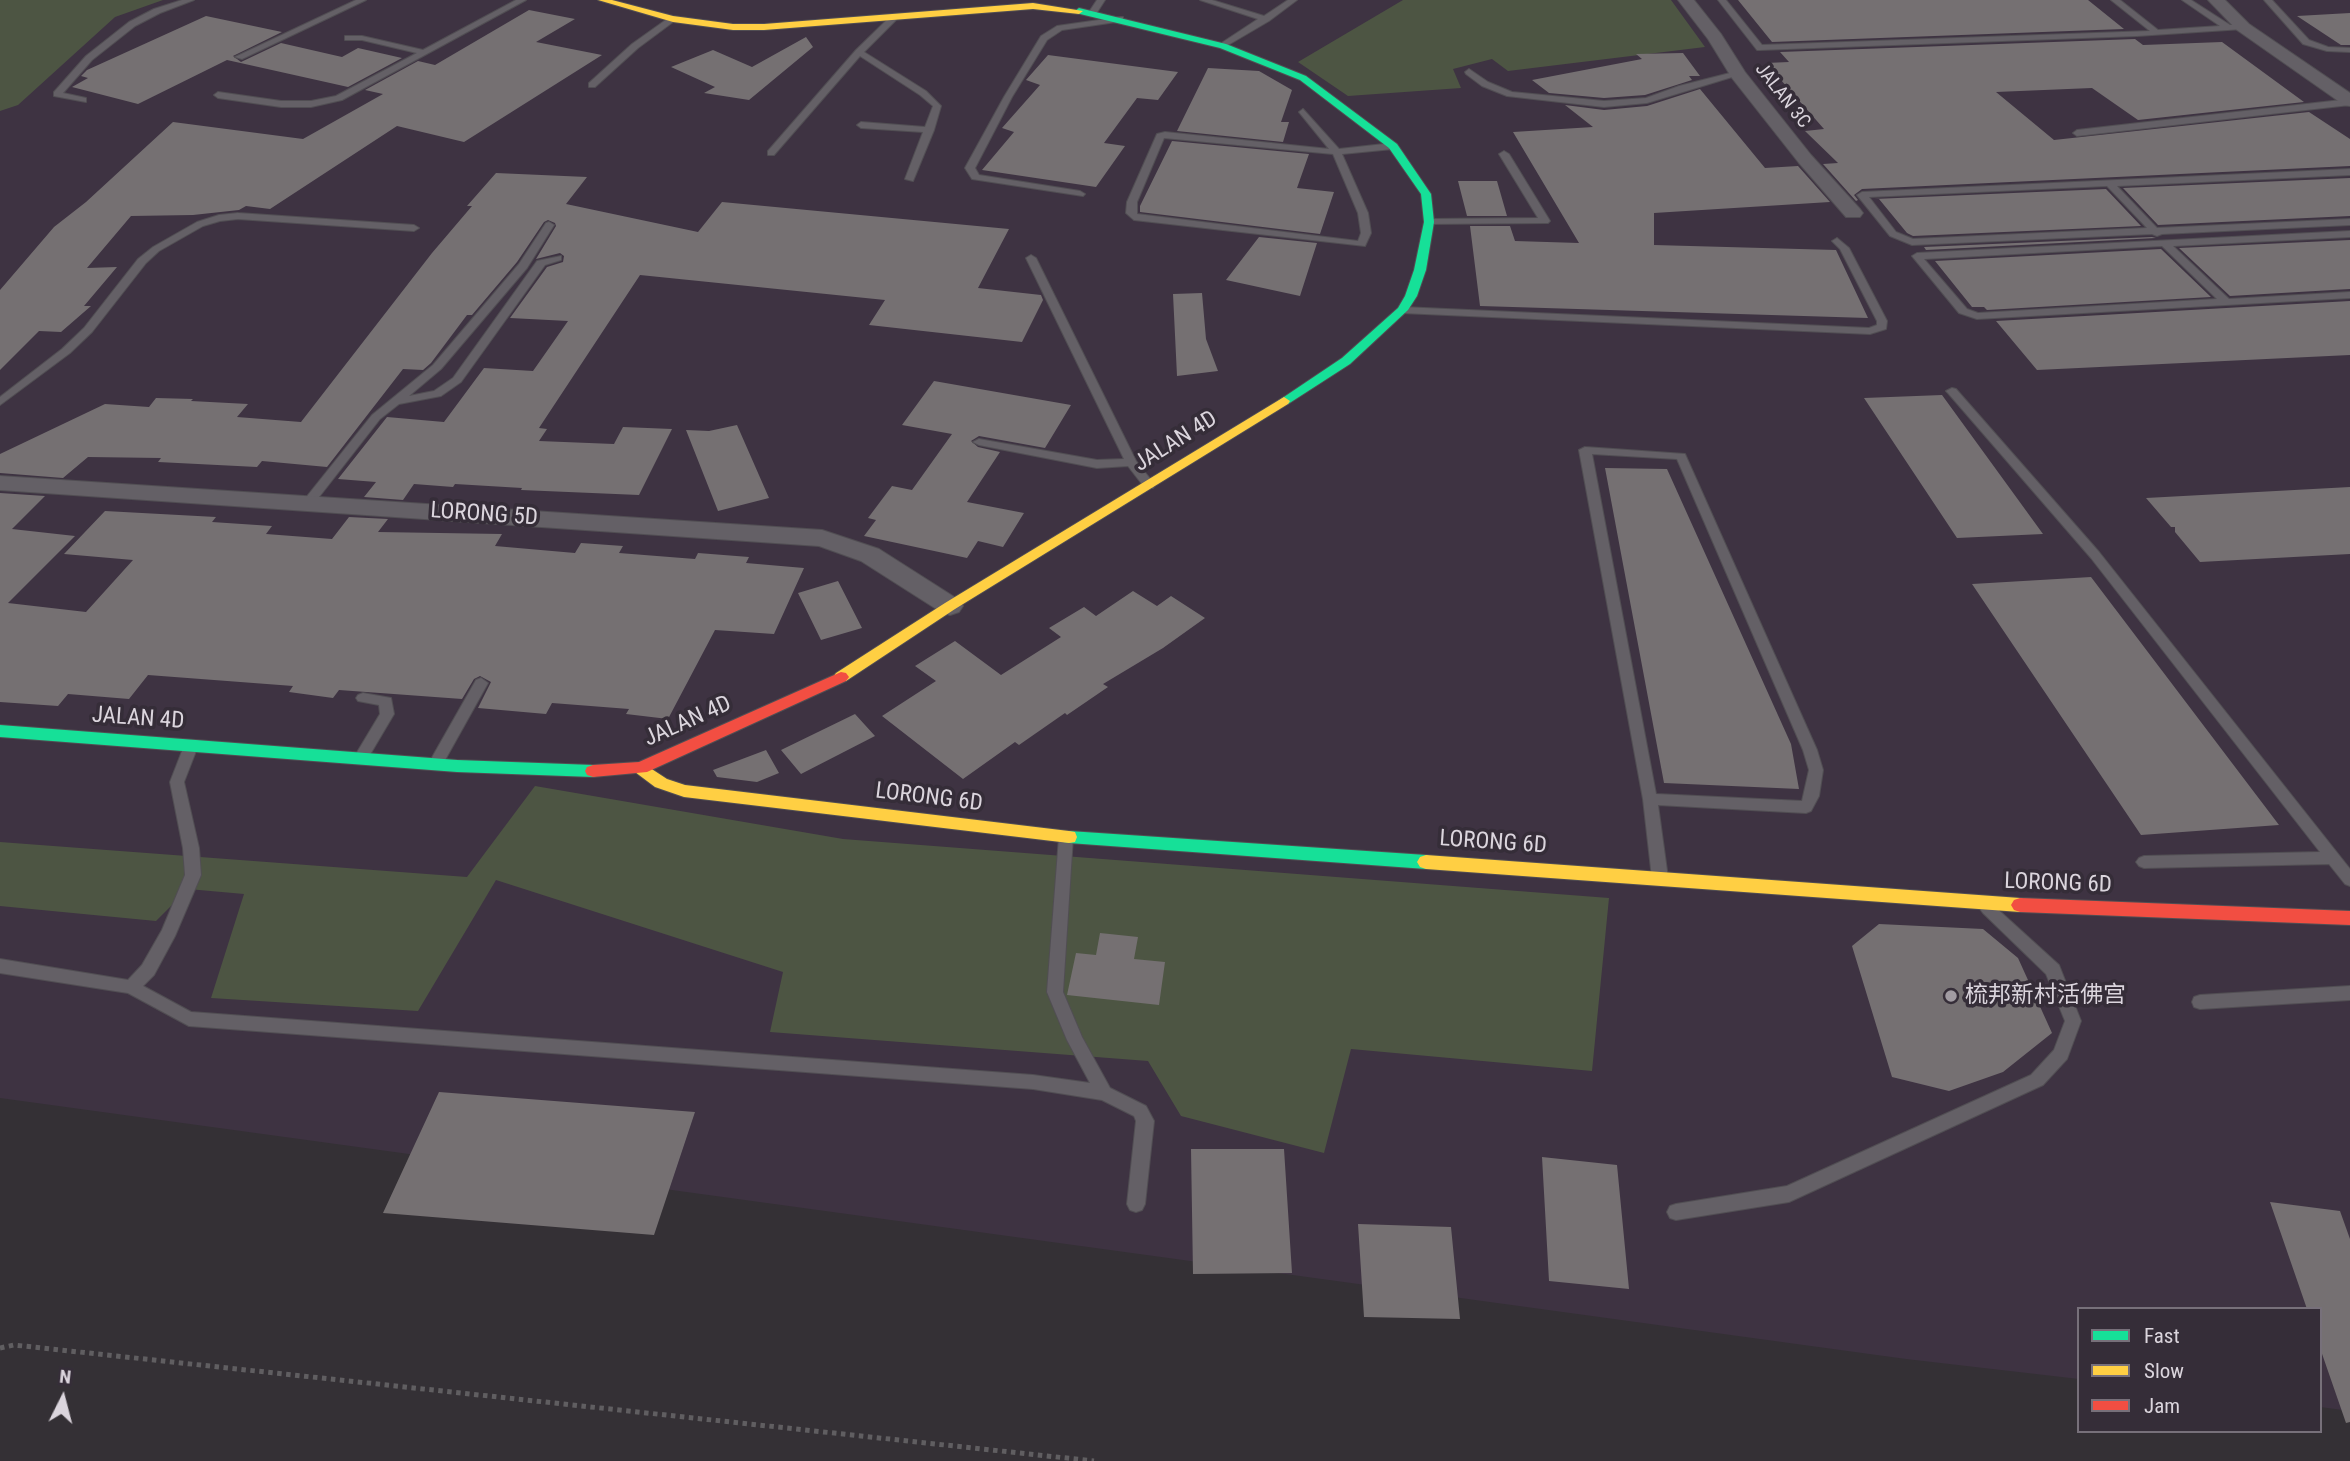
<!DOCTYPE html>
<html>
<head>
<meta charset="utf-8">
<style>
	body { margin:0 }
	#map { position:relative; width:2350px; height:1461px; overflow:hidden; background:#343035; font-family:"Roboto Condensed",sans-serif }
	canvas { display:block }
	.legend { position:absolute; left:2077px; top:1307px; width:245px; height:126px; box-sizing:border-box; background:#352d38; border:2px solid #77707a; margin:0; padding:9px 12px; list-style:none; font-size:21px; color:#dbd5dd }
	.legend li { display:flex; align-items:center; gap:14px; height:35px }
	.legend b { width:35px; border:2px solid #77707a }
	.north { position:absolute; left:28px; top:1363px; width:70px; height:70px; -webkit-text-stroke:5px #352d38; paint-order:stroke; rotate:6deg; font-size:19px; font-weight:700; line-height:28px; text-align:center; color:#dbd5dd }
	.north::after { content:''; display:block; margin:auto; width:24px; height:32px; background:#dbd5dd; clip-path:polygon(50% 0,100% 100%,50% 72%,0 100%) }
</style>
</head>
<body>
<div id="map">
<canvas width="2350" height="1461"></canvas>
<ul class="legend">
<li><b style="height:9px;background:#16e098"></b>Fast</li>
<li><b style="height:9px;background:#ffcf43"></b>Slow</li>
<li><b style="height:9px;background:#f24e42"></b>Jam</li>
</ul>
<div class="north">N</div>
</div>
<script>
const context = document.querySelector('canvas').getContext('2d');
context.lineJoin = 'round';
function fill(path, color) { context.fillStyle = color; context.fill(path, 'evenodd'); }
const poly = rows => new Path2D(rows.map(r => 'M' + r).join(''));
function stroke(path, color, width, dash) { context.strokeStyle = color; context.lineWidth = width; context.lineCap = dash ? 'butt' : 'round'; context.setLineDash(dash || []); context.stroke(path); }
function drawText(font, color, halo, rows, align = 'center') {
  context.font = font + ' "Roboto Condensed","Noto Sans SC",sans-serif'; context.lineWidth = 7; context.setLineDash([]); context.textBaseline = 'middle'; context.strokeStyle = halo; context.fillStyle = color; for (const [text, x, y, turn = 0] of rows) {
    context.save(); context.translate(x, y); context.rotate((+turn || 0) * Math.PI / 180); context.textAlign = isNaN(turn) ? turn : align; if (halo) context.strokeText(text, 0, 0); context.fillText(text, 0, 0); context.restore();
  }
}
fill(poly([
	[0,0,2350,0,2350,1411,2320,1407,2320,1309,2079,1309,2079,1379,1906,1359,0,1098]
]), '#3e3342');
fill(poly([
	[0,0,163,0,115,17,18,105,0,111],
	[1403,0,1671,0,1705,47,1508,71,1492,59,1453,69,1461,88,1348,96,1298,62],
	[535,786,843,839,1609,898,1592,1071,1351,1049,1324,1153,1181,1116,1148,1061,770,1032,783,972,496,880,418,1011,211,998,244,894,188,889,156,921,0,906,0,842,467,877]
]), '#4d5543');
fill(poly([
	[1738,0,2088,0,2124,29,1772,42],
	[529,10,575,19,536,42,602,55,464,142,397,126,270,209,246,206,239,210,193,215,131,216,87,268,117,267,84,306,91,306,61,332,39,331,0,370,0,290,54,227,86,202,173,122,303,139,383,94,365,90,418,61,435,65],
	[2350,13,2350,45,2341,45,2297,16],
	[206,16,282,32,233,56,241,62,281,43,342,57,358,48,402,58,348,87,227,60,138,104,72,87,88,78,81,76,87,70],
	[806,37,813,47,749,100,704,93,715,87,671,67,713,50,752,67],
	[2135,39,2143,45,2222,42,2304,102,2138,120,2092,88,1996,92,2054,140,2309,112,2350,139,2350,166,1862,189,1854,195,1858,200,1856,201,1823,164,1838,163,1805,131,1824,129,1766,63,1789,62,1780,52],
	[1683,53,1700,76,1689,76,1692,80,1645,95,1604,98,1549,93,1532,80,1642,59,1636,54],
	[1048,55,1178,72,1158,100,1137,98,1104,143,1125,146,1096,187,982,170,1014,132,1002,128,1040,85,1026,80],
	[1208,68,1259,71,1292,90,1281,122,1289,122,1283,142,1177,131],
	[1700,89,1765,168,1798,166,1830,202,1654,213,1654,245,1836,250,1868,318,1480,306,1470,226,1510,226,1515,241,1579,243,1513,132,1593,127,1565,105,1604,110,1647,106],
	[1172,141,1309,154,1297,188,1334,192,1320,234,1140,212,1140,206],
	[496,173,587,177,566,204,698,232,722,202,1009,229,978,288,1041,295,1043,300,1022,342,869,325,885,300,640,275,539,428,547,429,539,441,614,444,623,427,672,429,639,495,521,490,522,488,455,484,453,487,414,484,403,500,364,497,376,482,338,479,387,417,444,422,484,368,533,371,568,321,510,318,547,267,563,262,564,256,560,253,536,259,556,226,555,223,548,220,544,222,517,262,472,315,467,315,431,363,423,370,403,369,327,467,262,461,257,467,158,462,161,458,88,457,63,478,0,473,0,454,105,404,149,407,156,398,193,399,191,401,248,404,237,417,301,422,432,253,472,206,467,206],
	[2350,178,2350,216,2158,225,2123,188],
	[1458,181,1497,181,1507,216,1467,216],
	[2106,189,2141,226,1913,236,1907,233,1879,199,1874,199],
	[1259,237,1317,243,1300,296,1226,280],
	[2152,237,2156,238,1926,250,1924,247],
	[2350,240,2350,289,2230,296,2179,248],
	[2161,249,2211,297,1987,310,1984,307,1972,307,1935,261],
	[1202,293,1206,339,1218,371,1177,376,1173,294],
	[2350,301,2350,355,2037,370,1996,321],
	[934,381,1071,405,1045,448,979,436,971,441,978,447,1000,452,967,502,1024,513,1003,547,978,541,967,558,864,536,876,520,868,518,892,486,912,490,952,434,902,425],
	[1942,395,2043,534,1957,538,1864,398],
	[737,425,769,498,718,511,686,430,709,431],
	[1605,468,1667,469,1791,744,1799,789,1664,783],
	[2350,487,2350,554,2200,562,2175,532,2175,527,2171,527,2146,498],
	[0,493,45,496,12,529,75,536,8,603,86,612,133,560,64,554,105,511,216,517,212,522,272,526,266,534,332,539,349,517,388,519,378,532,502,534,495,546,575,553,581,543,623,546,619,553,695,559,698,553,749,557,746,563,804,568,774,634,715,630,668,719,626,714,629,709,552,703,546,714,478,708,491,682,480,676,474,679,462,699,339,690,333,698,289,692,293,686,148,675,129,699,68,694,58,706,0,702],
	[2091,577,2279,825,2141,835,1972,584],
	[838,581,862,628,821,640,798,593],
	[1133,591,1157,606,1171,596,1205,618,1163,648,1103,684,1108,687,1067,715,1065,713,1019,745,1015,742,963,779,882,716,936,681,915,666,955,641,1001,675,1061,637,1049,628,1084,607,1096,616],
	[855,714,875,736,801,774,781,750],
	[766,750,779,773,757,782,717,777,713,770],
	[1879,924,1983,929,2018,958,2052,1033,2003,1072,1949,1091,1892,1077,1852,946],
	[1100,933,1138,937,1134,959,1165,962,1159,1005,1067,995,1076,953,1096,955],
	[439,1092,695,1112,654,1235,383,1213],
	[1191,1149,1284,1149,1292,1273,1193,1274],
	[1542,1157,1617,1165,1629,1289,1549,1281],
	[2270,1202,2340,1211,2350,1239,2350,1422,2346,1423,2320,1348,2320,1309,2307,1309],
	[1358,1224,1451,1227,1460,1319,1364,1317]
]), '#757072');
const lane = poly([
	[182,0,194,0,160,13,135,26,92,60,63,93,86,98,86,102,54,96,54,92,86,56,129,22,154,9,182,0],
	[356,0,366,0,242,59,235,57,356,0],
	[516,0,526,0,342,100,311,107,281,107,218,98,214,95,218,92,281,101,311,101,336,96,417,53,362,40,345,40,345,36,362,36,423,50,516,0],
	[1097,0,1105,0,1096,14,1090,14,1089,12,1097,0],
	[1200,0,1212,0,1264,16,1288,0,1297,0,1269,21,1223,48,1219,46,1220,44,1258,19,1200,0],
	[1718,0,1726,0,1762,45,2150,31,2111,0,2120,0,2158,30,2220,26,2182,0,2191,0,2230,25,2243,25,2247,27,2243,29,2137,36,1760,50,1757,50,1718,0],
	[2264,0,2272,0,2309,40,2328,47,2350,48,2350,52,2327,51,2303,44,2264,0],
	[893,14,900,16,864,52,926,91,941,106,934,130,913,181,905,179,923,132,861,128,857,125,861,122,925,127,933,106,920,95,860,56,774,155,768,155,768,151,856,50,893,14],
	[670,17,677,19,638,48,595,87,589,87,589,83,632,44,670,17],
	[1120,17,1123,17,1123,21,1062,30,1047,40,1012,97,975,168,979,175,1080,191,1085,194,1083,196,972,179,965,168,1004,97,1041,36,1057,26,1120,17],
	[1469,69,1488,82,1512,92,1604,101,1646,98,1679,86,1738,71,1742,74,1647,103,1604,107,1507,96,1482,86,1466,74,1465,72,1469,69],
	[2350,99,2350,105,2077,136,2073,133,2077,130,2350,99],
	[1303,109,1339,149,1393,143,1397,146,1393,149,1342,154,1368,213,1371,233,1365,246,1134,220,1126,213,1127,202,1157,134,1165,132,1329,149,1299,112,1303,109],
	[1164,138,1333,154,1358,213,1361,233,1358,241,1137,214,1137,202,1164,138],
	[1504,151,1509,154,1550,221,1548,223,1426,224,1426,220,1429,219,1538,218,1499,154,1504,151],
	[2350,169,2350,175,2117,186,2157,228,2350,219,2350,225,2162,234,2157,236,2152,234,1912,245,1890,236,1857,195,1862,192,2350,169],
	[2107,186,2147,228,1913,239,1896,232,1869,197,2107,186],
	[238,213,414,225,419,228,414,231,238,219,220,221,203,226,159,251,146,263,92,332,70,353,0,405,0,397,62,349,84,328,138,259,153,247,197,222,219,215,238,213],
	[549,222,554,225,527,268,441,369,409,396,434,391,453,378,537,261,561,256,561,260,545,265,461,382,441,396,399,404,380,419,312,506,304,506,302,503,304,500,372,415,433,365,519,264,546,223,549,222],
	[2350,231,2350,237,2173,246,2229,299,2350,292,2350,298,1977,319,1959,313,1912,256,1917,253,2350,231],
	[2162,246,2217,299,1978,313,1967,309,1924,259,2162,246],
	[1837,238,1849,248,1887,321,1886,329,1870,334,1402,313,1397,310,1402,307,1869,328,1877,325,1877,321,1840,249,1832,241,1837,238],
	[1031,255,1036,258,1136,461,1155,485,1153,488,1145,488,1128,466,1097,468,979,445,973,442,979,439,1097,460,1124,459,1026,258,1031,255],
	[1952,388,1956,389,2099,552,2350,869,2350,886,2345,884,2329,864,2144,868,2139,866,2136,862,2139,858,2144,856,2320,852,2091,558,1948,393,1946,391,1952,388],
	[1585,447,1685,454,1817,750,1823,770,1819,796,1811,811,1806,813,1658,805,1668,878,1665,882,1660,884,1655,882,1652,878,1643,799,1579,450,1585,447],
	[1592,454,1677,459,1803,750,1809,770,1802,801,1656,794,1592,454],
	[481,678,488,683,440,769,430,769,428,765,430,761,476,680,481,678],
	[363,693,391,698,394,714,365,763,360,764,353,759,380,714,379,705,358,701,356,698,358,695,363,693],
	[191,741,198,746,184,782,199,848,201,875,175,936,154,975,143,986,191,1012,1033,1075,1090,1083,1067,1040,1047,992,1059,837,1061,833,1066,831,1071,833,1073,837,1063,992,1082,1037,1110,1088,1146,1106,1154,1121,1145,1204,1142,1210,1136,1212,1130,1210,1127,1204,1136,1121,1134,1116,1102,1100,1033,1089,189,1026,128,993,0,973,0,959,128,980,142,965,162,930,185,875,183,848,170,782,184,746,191,741],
	[1988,903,1993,905,2059,965,2081,1021,2067,1059,2043,1085,1789,1202,1676,1220,1670,1218,1667,1212,1670,1206,1676,1204,1787,1186,2031,1075,2054,1050,2065,1021,2046,974,1983,913,1980,909,1983,905,1988,903],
	[2350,986,2350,1000,2200,1009,2194,1007,2192,1002,2194,997,2200,995,2350,986]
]);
const street = poly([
	[1678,0,1694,0,1721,34,1745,72,1811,155,1860,209,1863,213,1860,217,1846,217,1799,163,1732,78,1708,39,1678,0],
	[2208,0,2225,0,2249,24,2350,93,2350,106,2344,105,2237,30,2208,0],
	[0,476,822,530,879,549,959,600,963,606,959,612,950,615,941,612,861,561,819,546,0,490,0,476]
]);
const fast = poly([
	[1079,8,1226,44,1306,76,1397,144,1431,194,1434,222,1426,270,1417,296,1408,310,1350,364,1288,404,1280,404,1278,401,1342,358,1398,308,1405,296,1414,270,1424,222,1421,194,1389,148,1300,80,1220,48,1076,13,1075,11,1079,8],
	[0,725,457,760,593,765,599,767,601,771,599,775,593,777,457,772,0,737,0,725],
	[1069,831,1426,855,1432,857,1435,862,1432,867,1426,869,1069,843,1063,842,1061,837,1063,832,1069,831]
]);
const slow = poly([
	[598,0,612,0,673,16,733,24,764,24,1033,3,1083,11,1079,14,1033,9,764,30,733,30,673,22,598,0],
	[1284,397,1290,401,1288,404,955,609,846,681,836,681,833,677,836,673,945,603,1284,397],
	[641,762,667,779,685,785,1069,831,1075,832,1077,837,1075,842,1069,843,684,797,655,787,635,772,633,768,635,764,641,762],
	[1426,855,2020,898,2026,900,2029,905,2026,910,2020,912,1426,869,1420,867,1417,862,1420,857,1426,855]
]);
const jam = poly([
	[841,672,846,673,849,677,846,681,647,772,593,777,587,775,585,771,587,767,593,765,639,762,841,672],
	[2020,898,2350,911,2350,925,2020,912,2014,910,2011,905,2014,900,2020,898]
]);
stroke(lane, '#514e53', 2);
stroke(street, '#514e53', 2);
stroke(fast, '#514e53', 2);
stroke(slow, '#514e53', 2);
stroke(jam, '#514e53', 2);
stroke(poly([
	[0,1348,14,1345,1094,1461]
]), '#605e61', 5, [4.5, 4.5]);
fill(lane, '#646066');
fill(street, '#646066');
fill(fast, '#16e098');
fill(slow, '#ffcf43');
fill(jam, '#f24e42');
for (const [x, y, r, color] of [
	[1951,996,7,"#a19ba2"]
]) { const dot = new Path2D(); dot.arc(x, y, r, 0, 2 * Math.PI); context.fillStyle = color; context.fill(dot); stroke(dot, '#352d38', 2.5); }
drawText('19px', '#dbd5dd', '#352d38', [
	["JALAN 3C",1782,96,52]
]);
drawText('23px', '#dbd5dd', '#352d38', [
	["JALAN 4D",1176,442,-32],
	["LORONG 5D",484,515,4],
	["JALAN 4D",138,719,4],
	["JALAN 4D",688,722,-24],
	["LORONG 6D",929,798,7],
	["LORONG 6D",1493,843,4],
	["LORONG 6D",2058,884,2]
]);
drawText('23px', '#dbd5dd', '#352d38', [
	["梳邦新村活佛宫",1965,996]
], 'left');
</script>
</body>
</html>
